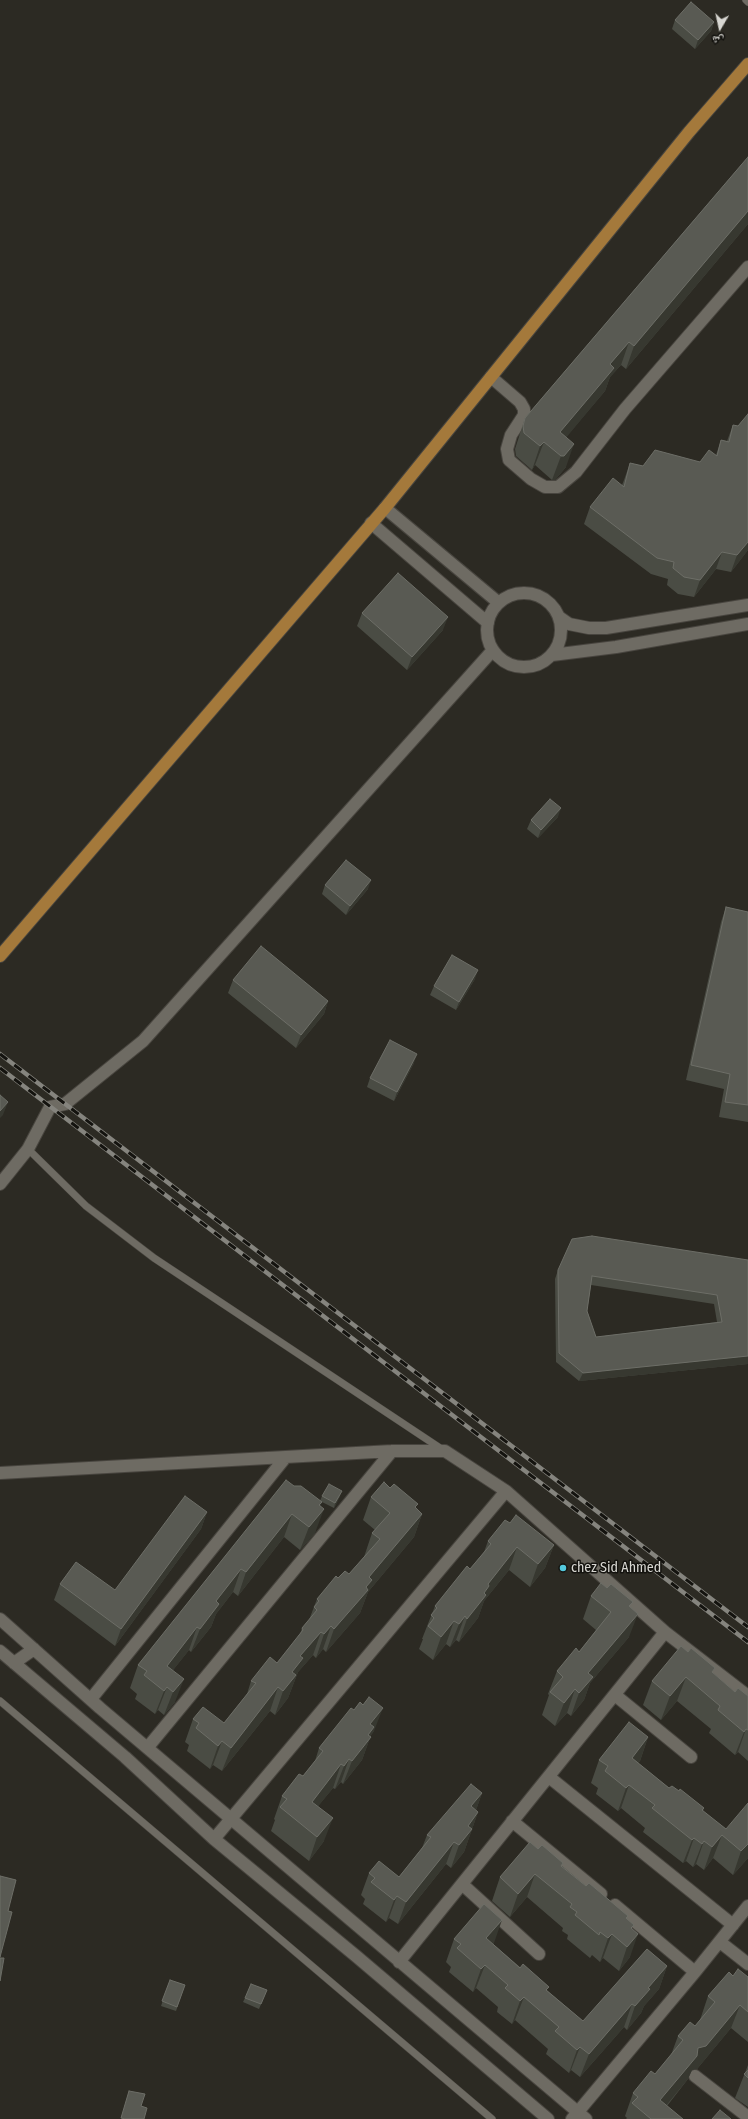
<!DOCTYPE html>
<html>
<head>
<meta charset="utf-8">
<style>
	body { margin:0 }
	#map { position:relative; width:748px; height:2119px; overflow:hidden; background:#2c2a23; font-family:"Fira Sans Condensed","Noto Naskh Arabic",sans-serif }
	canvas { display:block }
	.north { position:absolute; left:700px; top:8px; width:40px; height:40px; -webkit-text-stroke:3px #14130f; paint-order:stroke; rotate:189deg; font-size:11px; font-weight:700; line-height:16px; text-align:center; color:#d8d7d2 }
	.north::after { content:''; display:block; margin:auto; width:14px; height:18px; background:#d8d7d2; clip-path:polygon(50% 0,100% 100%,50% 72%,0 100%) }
</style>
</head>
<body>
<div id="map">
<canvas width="748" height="2119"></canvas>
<div class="north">ش</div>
</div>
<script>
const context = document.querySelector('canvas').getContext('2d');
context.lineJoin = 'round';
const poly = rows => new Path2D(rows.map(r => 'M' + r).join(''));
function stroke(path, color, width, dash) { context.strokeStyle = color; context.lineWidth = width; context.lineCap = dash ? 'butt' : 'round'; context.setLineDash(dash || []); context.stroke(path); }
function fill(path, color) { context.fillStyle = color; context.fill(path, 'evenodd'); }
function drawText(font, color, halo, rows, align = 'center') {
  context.font = font + ' "Fira Sans Condensed",sans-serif'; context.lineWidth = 3; context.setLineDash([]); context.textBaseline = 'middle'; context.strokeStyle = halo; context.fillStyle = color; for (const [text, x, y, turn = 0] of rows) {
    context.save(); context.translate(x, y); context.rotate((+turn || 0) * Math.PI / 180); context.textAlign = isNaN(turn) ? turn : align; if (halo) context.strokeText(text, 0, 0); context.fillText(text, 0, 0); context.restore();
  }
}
const lane = poly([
	[746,0,748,2],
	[28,1149,86,1206,154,1258,443,1450],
	[0,1701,492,2119]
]);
const street = poly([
	[491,377,520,402,524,409,524,415,511,435,507,449,509,460,531,479,545,487,558,487,576,472,625,409,748,267],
	[385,508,499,603],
	[371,523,488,623],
	'487 630a37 37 0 1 1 74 0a37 37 0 1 1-74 0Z',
	[559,617,569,624,589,628,606,628,748,605],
	[552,655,616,647,748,624],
	[0,1184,28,1149,50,1107,65,1104,143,1041,493,650],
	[0,1473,392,1451,445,1451,506,1491,665,1632,748,1696],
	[0,1619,100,1708,586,2119],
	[0,1651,125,1757,214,1839,356,1956,548,2119],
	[14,1663,34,1649],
	[615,1695,691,1757],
	[91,1699,285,1458],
	[148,1747,392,1451],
	[549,1777,733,1925],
	[512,1821,601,1894],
	[214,1839,506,1491],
	[462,1884,539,1954],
	[615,1905,695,1972],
	[720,1942,748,1964],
	[399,1962,665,1632],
	[695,2076,748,2117],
	[572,2119,695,1972,748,1906]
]);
const primary = poly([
	[0,956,385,508,689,132,748,64]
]);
stroke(lane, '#48453f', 8);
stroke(street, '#48453f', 14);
stroke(primary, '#48453f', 14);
stroke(lane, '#6e6b63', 7);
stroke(street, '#6e6b63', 12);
stroke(primary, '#a4793b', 12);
const rail = poly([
	[0,1054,748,1627],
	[0,1068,748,1642]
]);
stroke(rail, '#85847e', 4.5);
stroke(rail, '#14130f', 3, [9]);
fill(poly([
	[675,20,714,22,711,31,695,49,672,29],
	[748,157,748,224,626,369,621,365,610,377,605,391,566,437,566,467,555,480,552,480,535,465,532,470,516,456,515,449,525,418],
	[748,414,748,550,731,572,716,569,694,597,678,594,667,585,668,579,651,574,584,524,590,507,622,485,624,480,630,463,643,466,700,462,716,455,721,440,727,441,733,425,738,426],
	[362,613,443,630,407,670,357,626],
	[558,817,538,838,527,829,531,820],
	[325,885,368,889,346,915,322,894],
	[726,907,748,912,748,1122,719,1117,724,1089,686,1080,721,922],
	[475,979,456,1010,430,995,434,986],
	[233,980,328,1001,324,1014,296,1048,228,993],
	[414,1063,394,1101,367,1087,370,1078],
	[748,1260,748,1364,579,1381,556,1362,555,1279,558,1270],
	[591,1285,714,1304,717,1322,596,1337,587,1311],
	[294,1486,322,1502,320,1506,315,1533,300,1550,284,1537,238,1596,233,1592,216,1614,211,1627,191,1652,189,1650,173,1670,175,1702,164,1715,158,1710,155,1714,135,1699,137,1694,130,1688,138,1665],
	[322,1496,340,1496,334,1508,320,1501],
	[371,1497,416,1508,422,1514,414,1537,368,1592,360,1613,326,1652,323,1649,316,1658,313,1655,298,1672,288,1698,275,1715,270,1711,222,1771,213,1765,210,1769,187,1751,189,1745,185,1742,193,1719,224,1723,247,1694,251,1681,277,1663,300,1634,302,1628,309,1620,317,1599,338,1578,349,1574,364,1557,372,1533,375,1530,363,1520],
	[207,1512,201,1529,115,1646,54,1600,60,1584,115,1590],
	[510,1523,554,1545,545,1568,530,1587,509,1570,484,1601,478,1618,459,1642,456,1640,450,1647,446,1644,433,1660,419,1649,423,1639,422,1639,435,1606,470,1569,484,1552,488,1541],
	[591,1596,631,1608,629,1637,590,1683,584,1700,571,1716,567,1713,555,1726,542,1715,549,1695,548,1694,557,1671,579,1652,596,1630,583,1619],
	[713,1673,735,1692,748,1696,748,1761,738,1752,735,1755,709,1733,711,1729,677,1701,661,1720,643,1705,652,1681],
	[374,1731,371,1735,362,1760,343,1784,341,1782,335,1789,333,1788,318,1806,324,1841,309,1861,271,1831,275,1820,274,1819,282,1796,303,1776,315,1761,319,1748],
	[648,1737,640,1761,638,1763,669,1788,679,1791,704,1808,703,1811,726,1829,748,1858,733,1875,713,1858,704,1870,696,1864,693,1867,686,1861,683,1863,643,1832,645,1828,621,1808,618,1811,596,1794,598,1788,591,1783,599,1760],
	[482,1793,476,1810,478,1812,464,1852,451,1868,446,1864,398,1924,389,1918,386,1922,363,1904,365,1899,361,1895,369,1873,399,1877,422,1848,427,1835],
	[538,1849,562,1866,586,1886,632,1929,630,1957,619,1971,603,1958,600,1962,592,1955,590,1958,567,1939,568,1935,562,1931,563,1928,527,1897,510,1917,492,1901,500,1877],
	[454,1939,494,1943,493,1944,583,2021,667,1966,659,1989,644,2006,641,2013,627,2030,624,2027,580,2077,571,2070,569,2073,546,2054,548,2049,515,2020,512,2024,497,2012,498,2007,476,1988,473,1992,449,1972,451,1967,446,1962],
	[733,1976,748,1977,748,2042,731,2028,697,2069,692,2070,688,2079,667,2106,683,2119,626,2119,627,2118,625,2116,633,2093,655,2074,671,2055,678,2036,695,2026,700,2020,708,1996],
	[170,1980,185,1985,176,2011,161,2006],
	[267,1990,259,2009,243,2002,245,1998],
	[748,2065,748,2107,735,2098]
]), '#4a4c44');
fill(poly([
	[714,22,711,31,695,49,698,40],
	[748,211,748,224,626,369,634,346],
	[629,342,621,365,610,377,605,391,555,451,560,432,610,364],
	[544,442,535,465,532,470,540,446],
	[574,444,566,467,555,480,552,480,561,456],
	[748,542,748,550,731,572,737,555],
	[722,552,716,569,694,597,700,580],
	[448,617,443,630,407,670,412,657],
	[561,808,558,817,538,838,541,830],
	[371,880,368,889,346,915,350,906],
	[478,970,475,979,456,1010,459,1002],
	[328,1001,324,1014,296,1048,301,1035],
	[417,1054,414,1063,394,1101,397,1092],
	[8,1102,3,1115,0,1118,0,1111],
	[748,1356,748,1364,579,1381,583,1373],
	[342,1491,340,1496,334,1508,335,1503],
	[322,1502,315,1519,324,1509,315,1533,300,1550,309,1527,319,1505],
	[207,1512,201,1529,115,1646,121,1629],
	[292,1514,284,1537,238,1596,246,1572],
	[422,1514,414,1537,368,1592,360,1613,326,1652,334,1629,369,1577],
	[554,1545,545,1568,530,1587,538,1564],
	[517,1547,509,1570,484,1601,478,1618,459,1642,467,1619,488,1584],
	[241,1569,233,1592,216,1614,211,1627,191,1652,200,1629,216,1601],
	[638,1614,629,1637,590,1683,584,1700,571,1716,579,1693,588,1673],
	[465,1616,456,1640,450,1647,459,1624],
	[454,1621,446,1644,433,1660,441,1637],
	[331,1626,323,1649,316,1658,324,1634],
	[197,1627,189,1650,159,1688,167,1666],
	[321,1632,313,1655,298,1672,288,1698,275,1715,283,1691,300,1656],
	[686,1677,677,1701,661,1720,670,1696],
	[184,1679,175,1702,164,1715,173,1692],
	[167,1687,158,1710,155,1714,164,1691],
	[278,1687,270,1711,222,1771,231,1748],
	[575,1689,567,1713,555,1726,564,1703],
	[383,1708,374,1731,371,1735,362,1760,343,1784,352,1761,370,1724],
	[746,1729,738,1752,735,1755,744,1732],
	[648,1737,640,1761,623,1782,632,1758],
	[222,1741,213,1765,210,1769,218,1746],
	[349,1759,341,1782,335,1789,344,1766],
	[341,1764,333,1788,303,1825,312,1802],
	[629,1785,621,1808,618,1811,626,1788],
	[482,1793,474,1816,471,1806],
	[478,1812,464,1852,451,1868,459,1845,468,1826],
	[333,1818,324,1841,309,1861,317,1837],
	[722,1835,713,1858,704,1870,712,1847],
	[694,1838,686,1861,683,1863,692,1840],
	[704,1841,696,1864,693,1867,702,1844],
	[454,1842,446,1864,398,1924,406,1902],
	[748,1844,748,1858,733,1875,741,1851],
	[535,1874,527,1897,510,1917,518,1894],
	[397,1896,389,1918,386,1922,394,1900],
	[502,1920,494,1943,477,1962,486,1938],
	[612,1934,603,1958,600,1962,608,1938],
	[638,1934,630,1957,619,1971,627,1947],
	[485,1965,476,1988,473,1992,481,1969],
	[667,1966,659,1989,644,2006,641,2013,627,2030,635,2006,648,1988],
	[524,1997,515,2020,512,2024,520,2001],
	[632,2004,624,2027,580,2077,589,2054],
	[740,2005,731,2028,697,2069,692,2070,688,2079,655,2119,660,2100,698,2048],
	[580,2047,571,2070,569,2073,577,2050]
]), '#373830');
const building = poly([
	[691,2,714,22,698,40,675,20,691,2],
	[748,157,748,211,634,346,629,342,610,364,614,368,560,432,574,444,564,456,561,456,544,442,540,446,524,433,523,426,525,418,748,157],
	[748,414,748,542,737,555,722,552,700,580,684,577,673,568,674,562,657,558,590,507,613,478,624,487,630,463,643,466,655,450,700,462,709,450,717,456,721,440,729,442,733,425,738,426,748,414],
	[398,573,448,617,412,657,362,613,398,573],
	[550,799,561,808,541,830,531,820,550,799],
	[346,860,371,880,350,906,325,885,346,860],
	[726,907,748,912,748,1105,725,1102,730,1074,691,1065,726,907],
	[261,946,328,1001,301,1035,233,980,261,946],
	[452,955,478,970,459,1002,434,986,452,955],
	[390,1040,417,1054,397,1092,370,1078,390,1040],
	[0,1095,8,1102,0,1111,0,1095],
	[592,1236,748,1260,748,1356,583,1373,559,1353,558,1270,572,1239,592,1236],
	[592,1276,717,1295,722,1322,596,1337,587,1311,592,1276],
	[286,1480,294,1486,301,1486,322,1502,319,1505,324,1509,309,1527,292,1514,246,1572,241,1569,216,1601,219,1604,200,1629,197,1627,167,1666,184,1679,173,1692,167,1687,164,1691,144,1675,147,1671,138,1665,286,1480],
	[384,1482,390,1488,394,1484,418,1504,415,1507,422,1514,369,1577,372,1580,366,1587,368,1590,334,1629,331,1626,324,1634,321,1632,300,1656,303,1658,292,1672,296,1675,283,1691,278,1687,231,1748,222,1741,218,1746,196,1728,199,1723,193,1719,203,1707,224,1723,256,1683,251,1681,270,1657,277,1663,303,1630,302,1628,317,1610,314,1607,319,1601,317,1599,336,1576,338,1578,345,1571,349,1574,380,1539,372,1533,390,1513,371,1497,384,1482],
	[329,1484,342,1491,335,1503,322,1496,329,1484],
	[185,1496,207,1512,121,1629,60,1584,76,1562,115,1590,185,1496],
	[516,1515,554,1545,538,1564,517,1547,488,1584,489,1586,484,1593,486,1595,467,1619,465,1616,459,1624,454,1621,441,1637,428,1626,434,1618,431,1615,437,1608,435,1606,467,1566,470,1569,491,1544,488,1541,505,1520,510,1523,516,1515],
	[601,1583,607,1588,611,1584,633,1602,629,1606,638,1614,588,1673,593,1677,579,1693,575,1689,564,1703,550,1692,563,1677,557,1671,576,1648,579,1652,611,1612,591,1596,601,1583],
	[681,1646,688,1652,691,1648,715,1668,712,1672,735,1692,738,1688,748,1696,748,1730,746,1729,744,1732,718,1710,720,1706,686,1677,670,1696,652,1681,681,1646],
	[369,1697,383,1708,370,1724,374,1727,368,1735,371,1737,352,1761,349,1759,344,1766,341,1764,312,1802,333,1818,317,1837,280,1807,287,1799,282,1796,299,1774,303,1776,323,1751,319,1748,351,1708,354,1710,360,1702,363,1705,369,1697],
	[629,1722,648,1737,632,1758,669,1788,672,1786,679,1791,680,1789,704,1808,702,1810,726,1829,748,1803,748,1844,741,1851,722,1835,712,1847,704,1841,702,1844,694,1838,692,1840,652,1808,655,1805,629,1785,626,1788,605,1771,608,1766,599,1760,629,1722],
	[471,1784,482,1793,471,1806,478,1812,468,1826,472,1829,459,1845,454,1842,406,1902,397,1896,394,1900,371,1882,375,1878,369,1873,379,1861,399,1877,431,1837,427,1835,471,1784],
	[530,1842,538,1849,542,1845,563,1863,561,1866,586,1886,589,1883,628,1916,626,1918,634,1925,631,1928,638,1934,627,1947,612,1934,608,1938,600,1932,599,1935,575,1915,577,1912,570,1907,572,1904,535,1874,518,1894,500,1877,530,1842],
	[0,1876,16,1880,8,1911,12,1912,0,1957,0,1876],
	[484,1904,502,1920,486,1938,520,1968,523,1964,549,1987,546,1990,583,2021,647,1949,667,1966,648,1988,650,1989,635,2006,632,2004,589,2054,580,2047,577,2050,555,2031,559,2027,524,1997,520,2001,505,1988,508,1985,485,1965,481,1969,457,1948,461,1944,454,1939,484,1904],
	[0,1958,4,1958,0,1981,0,1958],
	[738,1969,748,1977,748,2012,740,2005,706,2046,698,2048,697,2056,660,2100,683,2119,651,2119,632,2103,638,2097,633,2093,651,2071,655,2074,683,2040,678,2036,690,2022,695,2026,715,2002,708,1996,729,1972,733,1976,738,1969],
	[170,1980,185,1985,177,2007,162,2001,170,1980],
	[251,1984,267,1990,261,2004,245,1998,251,1984],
	[748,2070,748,2078,744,2074,748,2070],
	[129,2091,145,2094,141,2106,147,2108,144,2119,125,2119,121,2118,129,2091],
	[720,2110,731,2119,712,2119,720,2110]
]);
fill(building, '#595a53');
stroke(building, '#6d6e67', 1);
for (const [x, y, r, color] of [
	[563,1568,4,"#54cade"]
]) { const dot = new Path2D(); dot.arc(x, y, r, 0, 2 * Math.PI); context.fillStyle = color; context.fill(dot); stroke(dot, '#14130f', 1.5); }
drawText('14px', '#d8d7d2', '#14130f', [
	["chez Sid Ahmed",571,1568]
], 'left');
</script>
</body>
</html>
